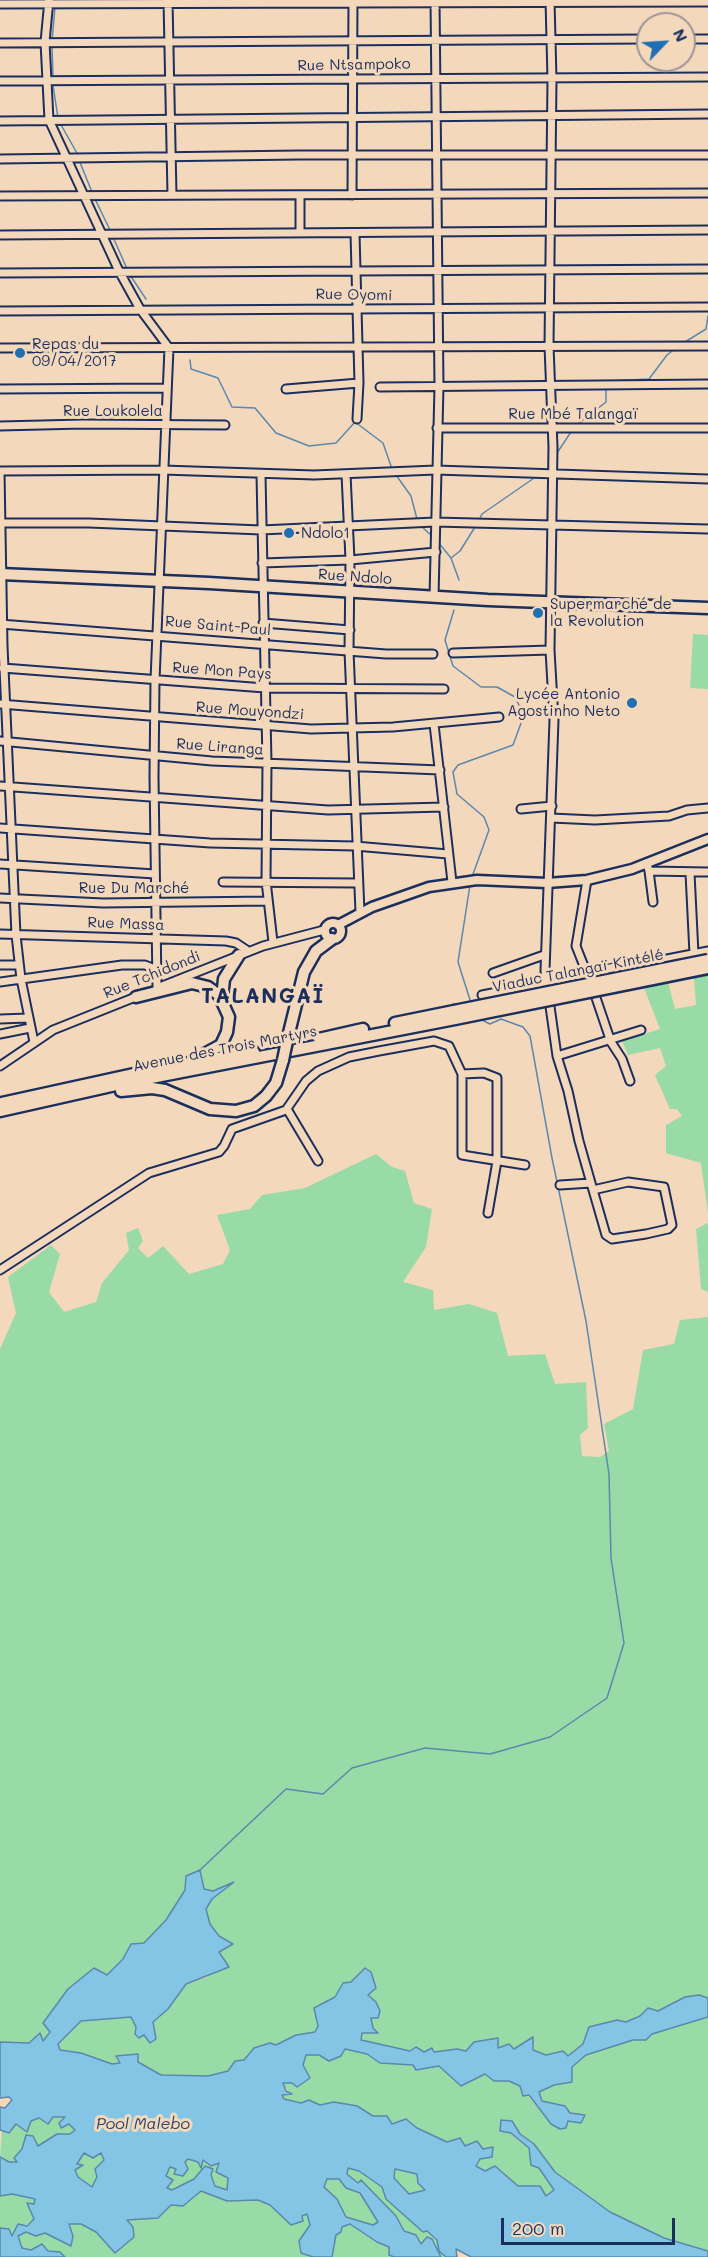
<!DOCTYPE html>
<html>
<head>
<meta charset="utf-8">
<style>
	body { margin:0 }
	#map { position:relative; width:708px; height:2257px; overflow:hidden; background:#f4d8bb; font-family:Mali,sans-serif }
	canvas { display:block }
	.north { position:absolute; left:636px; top:12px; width:60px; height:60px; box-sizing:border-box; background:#f4d8bb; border:2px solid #9d9496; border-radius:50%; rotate:65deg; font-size:16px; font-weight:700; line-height:24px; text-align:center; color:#1b2f5e }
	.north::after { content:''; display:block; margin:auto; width:21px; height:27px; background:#1f6fb2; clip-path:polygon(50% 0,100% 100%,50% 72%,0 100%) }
	.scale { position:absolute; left:501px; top:2218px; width:174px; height:27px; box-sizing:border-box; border:3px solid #1b2f5e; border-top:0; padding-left:8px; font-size:18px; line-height:21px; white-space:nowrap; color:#1b2f5e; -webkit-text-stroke:4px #f4d8bb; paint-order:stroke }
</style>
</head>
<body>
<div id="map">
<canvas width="708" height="2257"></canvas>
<div class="north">N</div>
<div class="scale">200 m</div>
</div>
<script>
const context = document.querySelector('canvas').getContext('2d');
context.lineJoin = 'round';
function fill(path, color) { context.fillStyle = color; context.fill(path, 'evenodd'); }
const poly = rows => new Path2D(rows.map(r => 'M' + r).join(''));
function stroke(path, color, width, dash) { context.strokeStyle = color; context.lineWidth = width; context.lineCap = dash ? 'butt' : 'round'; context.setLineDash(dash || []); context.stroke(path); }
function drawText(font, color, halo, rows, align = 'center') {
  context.font = font + ' Mali,sans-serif'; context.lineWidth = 6; context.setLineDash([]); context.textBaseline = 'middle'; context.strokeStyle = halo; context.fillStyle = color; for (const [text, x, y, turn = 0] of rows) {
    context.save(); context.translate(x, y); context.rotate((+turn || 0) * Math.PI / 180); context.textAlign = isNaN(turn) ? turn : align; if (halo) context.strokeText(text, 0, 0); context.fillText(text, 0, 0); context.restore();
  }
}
fill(poly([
	[693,634,708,635,708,689,690,688],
	[708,975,708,1213,701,1163,666,1153,666,1125,682,1116,677,1109,670,1109,655,1075,666,1066,660,1048,628,1055,622,1041,660,1029,644,988,668,982,675,1009,696,1005,694,978],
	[376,1154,392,1167,405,1171,414,1203,432,1209,426,1247,403,1282,433,1290,434,1310,469,1304,497,1313,508,1356,545,1354,555,1384,586,1382,588,1428,580,1435,582,1456,600,1457,609,1451,604,1424,633,1409,643,1350,674,1344,680,1320,708,1317,708,1998,699,1995,685,1997,658,2011,648,2008,640,2016,626,2022,617,2020,568,2056,562,2051,546,2055,532,2050,533,2038,514,2049,498,2048,498,2039,466,2051,457,2049,434,2052,410,2051,361,2041,362,2033,377,2032,373,2028,371,2018,376,2002,367,1994,376,1988,371,1972,351,1982,343,1983,335,1997,314,2008,319,2027,315,2032,296,2035,276,2045,254,2048,244,2060,235,2061,228,2071,208,2076,161,2075,137,2062,138,2054,117,2057,120,2063,112,2064,81,2053,60,2050,58,2044,81,2021,131,2017,150,2043,156,2039,152,2022,168,2009,186,1984,208,1977,219,1952,233,1943,219,1936,210,1924,206,1909,212,1899,231,1883,213,1891,204,1889,200,1870,186,1876,185,1890,166,1920,144,1943,131,1944,123,1959,107,1976,94,1968,68,1989,50,2032,43,2041,40,2034,29,2043,0,2042,0,1349,16,1313,8,1277,51,1245,60,1254,49,1292,64,1312,96,1302,102,1283,129,1250,126,1233,138,1228,143,1241,138,1248,148,1258,163,1246,189,1274,223,1264,230,1250,217,1215,250,1209,262,1195,305,1188],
	[708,1223,708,1292,701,1289,696,1229],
	[708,2017,708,2251,664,2238,610,2212,555,2172,534,2144,520,2134,511,2121,511,2133,529,2148,554,2191,546,2197,518,2186,495,2166,485,2172,475,2166,483,2149,465,2146,459,2138,447,2142,417,2128,406,2119,392,2124,387,2116,373,2116,357,2106,334,2102,320,2105,309,2100,301,2103,283,2099,281,2095,290,2094,283,2083,292,2083,303,2065,305,2055,344,2049,367,2054,380,2063,413,2065,416,2070,439,2066,461,2086,485,2074,494,2081,509,2081,520,2086,551,2124,568,2120,570,2113,565,2106,542,2101,539,2092,554,2085,572,2082,572,2067,586,2055,633,2040,646,2040,652,2034],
	[66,2117,61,2128,69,2124,76,2130,70,2134,57,2134,38,2146,22,2149,14,2158,18,2162,9,2162,0,2157,2,2129,39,2118],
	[84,2153,101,2153,104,2160,92,2188,78,2177,75,2170,82,2166,77,2164],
	[188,2159,198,2162,201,2167,203,2160,219,2162,228,2179,227,2190,215,2186,214,2180,205,2166,195,2179,172,2190,167,2188,166,2176,170,2167,176,2169,174,2174],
	[348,2168,359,2171,382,2187,397,2209,423,2232,426,2231,437,2241,439,2251,446,2257,441,2257,421,2245,416,2235,404,2231,396,2216,362,2181,358,2183,347,2174],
	[395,2169,417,2174,426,2190,409,2194,394,2178],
	[327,2179,339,2179,346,2188,360,2193,378,2222,373,2226,346,2217,337,2199,324,2187],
	[201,2191,227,2201,258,2200,270,2205,291,2225,307,2214,310,2225,301,2253,313,2257,65,2257,60,2252,22,2248,18,2236,26,2231,68,2224,81,2224,96,2232,171,2205,183,2206],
	[12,2194,35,2199,34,2204,28,2203,34,2219,11,2236,9,2229,0,2228,0,2196],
	[350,2224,377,2242,389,2247,389,2255,394,2257,332,2257,336,2235,342,2227]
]), '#98dba6');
const water = poly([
	[200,1870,204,1889,213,1891,234,1882,212,1899,206,1909,210,1924,219,1936,233,1944,219,1952,229,1967,186,1984,168,2009,153,2022,156,2039,150,2043,144,2035,139,2038,135,2034,136,2027,131,2017,81,2021,58,2044,60,2050,81,2053,112,2064,120,2063,116,2056,138,2054,138,2062,161,2075,208,2076,228,2071,235,2061,244,2060,254,2048,270,2043,276,2045,296,2035,315,2032,318,2026,314,2008,335,1997,343,1983,351,1982,365,1968,371,1972,376,1988,368,1995,376,2002,380,2011,378,2018,371,2018,373,2028,378,2033,362,2033,361,2040,410,2051,416,2047,424,2052,432,2048,434,2052,457,2049,466,2051,474,2042,498,2038,498,2048,509,2044,514,2049,533,2037,533,2050,546,2055,563,2051,568,2056,583,2044,589,2027,617,2020,626,2022,640,2016,648,2008,658,2011,685,1997,699,1995,708,1998,708,2017,652,2034,646,2040,633,2040,586,2055,572,2067,572,2082,554,2085,539,2092,542,2101,565,2106,570,2113,585,2115,581,2123,568,2121,566,2128,560,2129,551,2124,529,2095,523,2096,520,2086,509,2081,494,2081,485,2074,461,2086,439,2066,416,2070,413,2065,380,2063,367,2054,345,2049,341,2056,329,2061,319,2055,306,2055,303,2065,310,2078,297,2087,292,2083,283,2083,286,2091,292,2094,282,2095,284,2099,301,2103,309,2100,320,2105,334,2102,357,2106,373,2116,387,2116,392,2124,406,2119,417,2128,447,2142,460,2138,465,2146,477,2141,483,2149,493,2147,492,2157,480,2159,476,2166,485,2171,495,2166,518,2186,540,2186,546,2196,554,2190,539,2168,531,2165,529,2148,511,2133,500,2131,501,2120,512,2121,520,2134,534,2144,555,2172,610,2212,664,2238,708,2251,708,2257,471,2257,456,2249,457,2257,446,2257,439,2251,437,2240,427,2231,423,2232,386,2199,382,2187,359,2171,348,2168,347,2174,358,2183,361,2180,396,2216,404,2231,416,2235,421,2244,427,2237,432,2239,441,2257,394,2257,389,2255,389,2247,377,2242,350,2224,342,2227,341,2232,336,2235,332,2257,313,2257,301,2253,299,2241,310,2225,307,2214,302,2216,303,2221,291,2225,270,2205,258,2200,227,2201,201,2191,183,2206,171,2205,158,2218,127,2220,133,2227,134,2237,115,2253,96,2232,81,2224,69,2224,73,2236,71,2246,45,2233,36,2236,26,2232,18,2236,22,2248,31,2250,42,2244,48,2251,60,2252,65,2257,0,2257,0,2228,9,2229,12,2236,18,2224,27,2226,34,2219,27,2203,34,2204,35,2199,12,2194,0,2196,0,2157,9,2162,17,2162,14,2158,22,2149,26,2135,33,2136,38,2146,57,2134,70,2134,75,2130,69,2124,61,2128,59,2123,65,2117,53,2117,48,2124,39,2118,31,2121,27,2132,16,2124,9,2133,0,2130,0,2107,5,2108,12,2100,9,2097,0,2098,0,2042,29,2043,40,2033,43,2041,50,2032,43,2023,68,1989,94,1968,107,1975,123,1959,131,1944,144,1943,166,1920,185,1890,186,1876,200,1870],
	[84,2153,93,2158,101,2153,104,2160,95,2169,97,2177,92,2187,78,2177,75,2170,83,2165,77,2164,84,2153],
	[188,2159,198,2162,201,2168,203,2160,211,2166,219,2163,216,2172,228,2178,227,2190,215,2186,211,2175,213,2169,205,2166,194,2179,172,2190,167,2188,173,2180,166,2176,170,2167,176,2169,174,2174,183,2176,188,2169,185,2162,188,2159],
	[395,2169,417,2174,418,2183,425,2190,409,2194,394,2178,395,2169],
	[327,2179,339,2179,346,2188,360,2193,378,2222,373,2225,346,2217,337,2199,324,2187,327,2179]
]);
fill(water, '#84c4e4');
stroke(water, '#5a88ae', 1.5);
stroke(poly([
	[52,41,55,7],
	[52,46,53,77],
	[53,85,58,118],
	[60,123,78,155],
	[79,160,92,192],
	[95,199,111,232],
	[113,237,128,271],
	[130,275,146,299],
	[685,342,706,329,708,316],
	[190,360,191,369,218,378,232,407,255,408,276,433,309,446,336,443,355,422,383,443,392,469],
	[608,381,649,379,667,355,676,348],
	[578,424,606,402,606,388],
	[557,453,571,432],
	[396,475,411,496,417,519],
	[479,520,482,514,537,476],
	[421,526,433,537],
	[438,542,451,558,459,580],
	[451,558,460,551,475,527],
	[454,610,445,640,453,666,481,687,497,687,515,697,524,715,513,745,458,765,453,772,457,794,484,817,489,830,472,877],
	[470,885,458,962,471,1003],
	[200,1870,286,1789,323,1794,352,1768,425,1748,490,1754,550,1737,607,1698,624,1643,611,1558,609,1474,586,1321,552,1158,530,1036,523,1027,501,1019,490,1024,478,1018]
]), '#5a88ae', 1.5);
const minor = poly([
	[49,0,45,42,49,120,119,271,140,309,169,348,155,680,154,777,157,987],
	[168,0,172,195],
	[550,0,552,79,549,346,553,447,550,650,554,720,545,971,557,1056,568,1091,579,1141,593,1190,606,1235,612,1239,646,1234,668,1229,672,1225,664,1187,628,1182,593,1190],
	[0,4,708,2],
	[684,39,708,39],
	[0,43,648,39],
	[0,81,708,77],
	[0,121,708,114],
	[0,159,299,155,708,155],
	[352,195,353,0],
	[0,196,708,193],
	[300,232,300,195],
	[355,233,359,383,357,419],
	[0,235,708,230],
	[0,273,708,269],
	[0,311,708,307],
	[0,348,708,346],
	[380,387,708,384],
	[0,389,166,388],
	[286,389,359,383],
	[0,426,83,424,225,425],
	[437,428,708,428],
	[0,471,163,470,314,475,436,470,708,479],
	[0,472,3,646,16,935,21,979,34,1042],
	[346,474,350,560,349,651,360,912],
	[261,475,267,763,266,881,273,942],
	[0,523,89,523,261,530,435,522,708,529],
	[262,563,350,560,436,552],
	[434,597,439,386,435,0],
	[263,623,350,630],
	[0,624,386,654,433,654],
	[453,653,550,650],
	[3,668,265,688,444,689],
	[0,704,311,729,393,727,499,717],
	[434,724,452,882],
	[0,741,212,761,440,770],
	[0,786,328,810,444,807],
	[521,809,552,806],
	[551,818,595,820,669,816,687,810,708,808],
	[0,828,210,843,355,846,448,854],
	[0,864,155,874],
	[647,864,649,871,708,872],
	[649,871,653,902],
	[690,873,694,954],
	[587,880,576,946,589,979],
	[223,882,356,883],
	[0,898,103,903,268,901],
	[0,934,226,941,236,943,248,951],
	[0,965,19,965],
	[493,973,544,955],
	[0,982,122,965,145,965,155,969],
	[157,988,263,946,324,930],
	[593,989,611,1042,622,1059,630,1081],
	[482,995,708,951],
	[0,1019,28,1018],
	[0,1034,30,1028],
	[557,1056,641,1030],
	[0,1066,53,1030,138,996],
	[462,1074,484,1073,497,1078,497,1161,488,1213],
	[287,1109,318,1161],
	[560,1185,591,1183],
	[0,1270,149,1173,219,1152,224,1146,232,1129,286,1110,306,1081,318,1071,349,1057,379,1051,434,1041,449,1046,462,1074,462,1155,525,1165]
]);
const tertiary = poly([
	'325 931a8 8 0 1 1 16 0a8 8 0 1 1-16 0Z',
	[338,925,372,907,429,887,477,880,547,883,587,880,632,869,708,839]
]);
const primary = poly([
	[0,574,209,583,488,600,708,608]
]);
const trunk = poly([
	[136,997,192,983,208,987,219,995,229,1017,227,1032,221,1045,201,1056],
	[222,999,224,979,239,955],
	[395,1023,454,1011],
	[319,1039,363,1029],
	[287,1041,304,972,316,951,332,939],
	[121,1091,152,1088,165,1090,210,1109,236,1111,254,1106,266,1096,276,1083,283,1060],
	[2,1103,166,1067,254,1052],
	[0,1111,120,1084,455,1019]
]);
stroke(minor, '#1b2f5e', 11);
stroke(tertiary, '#1b2f5e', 13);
stroke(primary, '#1b2f5e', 15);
stroke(trunk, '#1b2f5e', 15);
stroke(minor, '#f4d8bb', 7);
stroke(tertiary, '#f4d8bb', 8);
stroke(primary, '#f4d8bb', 10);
stroke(trunk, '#f4d8bb', 10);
const trunkBridge = poly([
	[454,1011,708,960],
	[455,1019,708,968],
	[283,1060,287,1041]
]);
stroke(trunkBridge, '#1b2f5e', 15, []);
stroke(trunkBridge, '#f4d8bb', 10);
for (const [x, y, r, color] of [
	[20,353,6,"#1f6fb2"],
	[289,533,6,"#1f6fb2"],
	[538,613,6,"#1f6fb2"],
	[632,703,6,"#1f6fb2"]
]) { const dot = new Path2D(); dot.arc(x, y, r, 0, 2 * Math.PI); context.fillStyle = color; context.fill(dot); stroke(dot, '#f4d8bb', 2); }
drawText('15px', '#1b2f5e', '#f4d8bb', [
	["Rue Ntsampoko",354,65,-1],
	["Rue Oyomi",354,295,1],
	["Rue Loukolela",113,411],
	["Rue Mbé Talangaï",573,414],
	["Rue Ndolo",355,577,4],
	["Rue Saint-Paul",218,626,5],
	["Rue Mon Pays",222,671,4],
	["Rue Mouyondzi",250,711,4],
	["Rue Liranga",220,747,4],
	["Rue Du Marché",134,888],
	["Rue Massa",126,924,2],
	["Viaduc Talangaï-Kintélé",578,971,-11],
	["Rue Tchidondi",152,975,-22],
	["Avenue des Trois Martyrs",225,1049,-11]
]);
drawText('15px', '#1b2f5e', '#f4d8bb', [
	["Repas du",32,344],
	["09/04/2017",32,361],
	["Ndolo1",301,533],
	["Supermarché de",550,604],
	["la Revolution",550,621],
	["Lycée Antonio",620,694,"right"],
	["Agostinho Neto",620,711,"right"]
], 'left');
drawText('italic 16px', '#2b4572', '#f4d8bb', [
	["Pool Malebo",143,2124]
]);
context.letterSpacing = '1.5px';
drawText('bold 21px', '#1b2f5e', '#f4d8bb', [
	["TALANGAÏ",263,997]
]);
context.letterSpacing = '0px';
</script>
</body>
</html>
